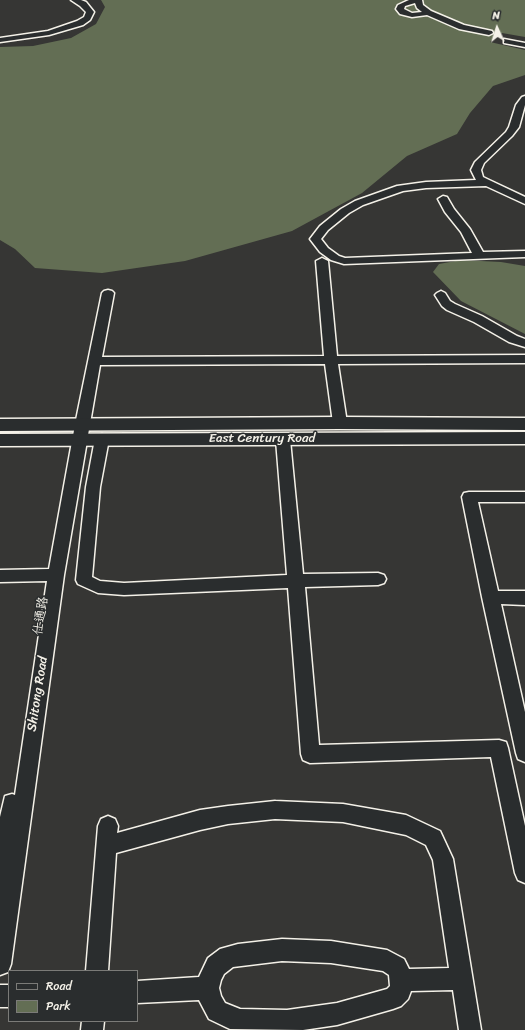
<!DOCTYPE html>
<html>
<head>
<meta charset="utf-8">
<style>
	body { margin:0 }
	#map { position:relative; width:525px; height:1030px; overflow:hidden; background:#363634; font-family:Sriracha,sans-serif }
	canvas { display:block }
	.legend { position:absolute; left:8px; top:970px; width:130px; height:52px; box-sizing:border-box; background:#2a2d2e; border:1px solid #7b7b78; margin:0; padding:5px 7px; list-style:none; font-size:12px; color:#f4f1e8 }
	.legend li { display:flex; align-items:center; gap:8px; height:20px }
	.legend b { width:20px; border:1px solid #7b7b78 }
	.north { position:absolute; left:477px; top:8px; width:40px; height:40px; -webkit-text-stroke:3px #2a2d2e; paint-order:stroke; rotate:356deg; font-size:11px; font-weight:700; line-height:16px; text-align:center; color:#f4f1e8 }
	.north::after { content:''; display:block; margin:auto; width:14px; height:18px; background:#f4f1e8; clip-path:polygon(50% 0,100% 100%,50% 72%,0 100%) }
</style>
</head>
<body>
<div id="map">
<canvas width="525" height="1030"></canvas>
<ul class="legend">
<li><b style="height:5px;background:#2a2d2e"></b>Road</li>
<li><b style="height:11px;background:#636e54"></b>Park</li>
</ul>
<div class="north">N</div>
</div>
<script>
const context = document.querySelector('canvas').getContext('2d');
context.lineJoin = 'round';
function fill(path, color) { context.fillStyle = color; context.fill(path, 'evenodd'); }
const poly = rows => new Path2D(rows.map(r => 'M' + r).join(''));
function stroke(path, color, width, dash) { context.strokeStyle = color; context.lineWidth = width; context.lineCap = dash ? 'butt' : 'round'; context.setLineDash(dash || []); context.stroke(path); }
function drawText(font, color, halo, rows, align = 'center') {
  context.font = font + ' Sriracha,"LXGW WenKai TC",sans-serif'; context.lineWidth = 3; context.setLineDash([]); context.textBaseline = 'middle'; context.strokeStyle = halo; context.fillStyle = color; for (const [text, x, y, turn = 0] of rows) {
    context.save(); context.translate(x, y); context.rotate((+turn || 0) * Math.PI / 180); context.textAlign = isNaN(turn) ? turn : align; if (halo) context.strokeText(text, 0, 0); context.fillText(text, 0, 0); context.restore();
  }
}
fill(poly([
	[101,0,525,0,525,37,502,33,490,42,525,50,525,75,493,86,470,113,457,134,407,156,362,193,292,231,185,261,102,273,35,268,15,249,0,240,0,47,33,46,71,38,96,24,105,7],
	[461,260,501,262,525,266,525,334,461,301,433,272,439,264]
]), '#636e54');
const minor = poly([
	[71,0,81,0,86,2,94,12,90,20,83,25,49,35,0,42,0,38,48,31,77,21,84,17,86,12,80,6,71,0],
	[409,0,422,0,423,5,431,11,464,25,492,31,493,33,489,35,459,29,427,15,412,17,400,14,396,9,398,5,409,0],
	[415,3,417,8,422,12,412,13,404,9,405,6,415,3],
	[504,39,525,43,525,47,504,43,504,39],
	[525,96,525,105,519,127,512,136,484,163,481,170,483,177,487,179,525,197,525,204,486,186,426,188,403,191,363,205,349,213,328,230,321,239,328,248,339,256,345,258,472,253,461,232,445,212,438,199,443,196,447,197,454,209,470,229,483,252,525,251,525,257,344,264,331,260,320,252,310,239,320,226,341,209,355,201,397,186,426,182,476,180,471,170,475,162,506,132,509,127,516,105,522,97,525,96],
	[322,258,328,261,337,356,525,355,525,363,338,364,347,423,345,426,340,428,335,426,333,423,325,364,100,365,64,575,11,964,8,972,0,975,0,817,5,796,12,794,15,795,47,581,0,582,0,570,49,569,75,425,102,293,104,291,108,290,112,291,114,293,102,357,324,356,316,261,322,258],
	[441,291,445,293,450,301,455,304,482,316,517,336,525,339,525,347,509,342,474,322,447,310,442,306,435,295,437,293,441,291],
	[102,434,107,436,109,439,100,487,92,577,100,581,124,583,287,575,276,440,278,437,283,435,288,437,290,440,303,574,378,573,384,575,386,579,384,583,378,585,305,587,319,745,499,740,506,742,508,748,525,826,525,883,518,880,515,873,491,757,310,763,303,760,301,754,288,588,124,595,98,593,78,584,76,580,86,487,95,439,97,436,102,434],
	[469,492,525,492,525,502,478,502,498,591,525,591,525,605,501,604,525,712,525,762,518,759,516,753,482,597,462,497,464,493,469,492],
	[275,801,343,804,406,815,440,831,453,859,481,1030,459,1030,453,990,411,991,408,999,401,1006,393,1009,337,1025,303,1030,230,1029,209,1019,199,1000,137,1003,137,981,199,977,208,958,220,949,238,944,282,939,331,941,387,950,404,959,409,969,449,968,433,860,426,845,406,835,343,822,275,819,228,824,200,830,116,853,108,971,86,971,98,826,101,819,108,816,115,819,118,826,117,833,200,810,228,806,275,801],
	[282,961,331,963,383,971,389,975,390,986,387,989,337,1003,287,1010,240,1009,225,1003,221,996,219,988,221,980,224,974,233,967,282,961],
	[0,985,9,985,9,1007,0,1007,0,985],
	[82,1021,104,1021,103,1030,81,1030,82,1021]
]);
const major = poly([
	[340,417,525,418,525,430,340,429,0,431,0,419,340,417],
	[525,432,525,444,0,446,0,434,525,432]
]);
stroke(minor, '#f4f1e8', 3);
stroke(major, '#f4f1e8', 3);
fill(minor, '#2a2d2e');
fill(major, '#2a2d2e');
drawText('13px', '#f4f1e8', '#2a2d2e', [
	["East Century Road",262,439],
	["仕通路",41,616,-81],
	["Shitong Road",38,694,-81]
]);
</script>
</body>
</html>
